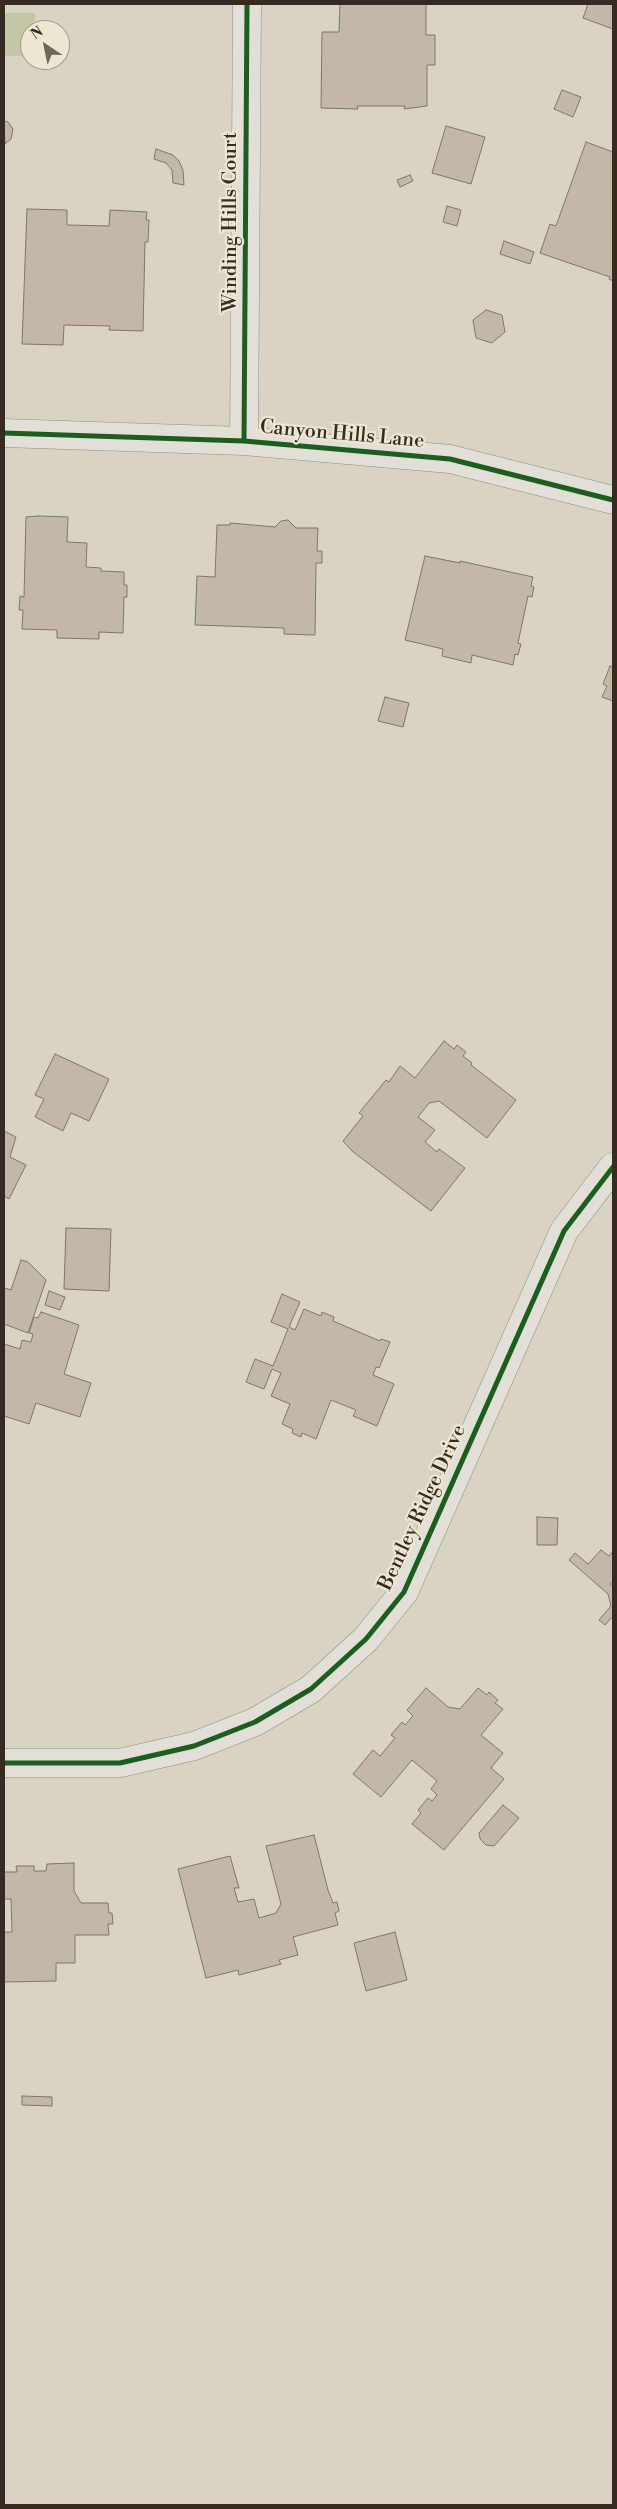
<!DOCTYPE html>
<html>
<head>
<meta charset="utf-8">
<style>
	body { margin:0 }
	#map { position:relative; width:617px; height:2509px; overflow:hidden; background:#d8d3c2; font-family:"Libre Bodoni",serif }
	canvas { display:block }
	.frame { position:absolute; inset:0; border:5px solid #362b23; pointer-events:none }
	.north { position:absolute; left:20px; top:20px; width:50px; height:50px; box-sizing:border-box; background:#ece6d2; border:1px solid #a39b8c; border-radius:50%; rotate:326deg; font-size:14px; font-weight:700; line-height:20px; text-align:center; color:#362b23 }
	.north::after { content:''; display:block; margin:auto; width:18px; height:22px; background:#6f665b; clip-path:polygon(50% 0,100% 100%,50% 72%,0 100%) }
</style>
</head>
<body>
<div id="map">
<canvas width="617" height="2509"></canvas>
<div class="frame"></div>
<div class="north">N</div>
</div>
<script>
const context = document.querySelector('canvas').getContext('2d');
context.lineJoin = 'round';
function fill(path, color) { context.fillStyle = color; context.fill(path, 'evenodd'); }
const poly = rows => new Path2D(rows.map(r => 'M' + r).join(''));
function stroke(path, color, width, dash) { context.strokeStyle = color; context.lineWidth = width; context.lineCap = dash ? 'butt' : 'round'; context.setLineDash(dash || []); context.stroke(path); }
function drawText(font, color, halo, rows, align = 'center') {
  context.font = font + ' "Libre Bodoni",serif'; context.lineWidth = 4.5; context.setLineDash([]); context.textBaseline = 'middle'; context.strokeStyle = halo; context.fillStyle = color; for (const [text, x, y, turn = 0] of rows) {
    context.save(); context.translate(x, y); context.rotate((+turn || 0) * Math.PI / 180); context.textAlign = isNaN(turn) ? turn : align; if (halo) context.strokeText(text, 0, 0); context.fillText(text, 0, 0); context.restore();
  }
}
fill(poly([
	[4,13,35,13,34,30,30,30,30,56,4,56]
]), '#c4c7a6');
const building = poly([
	[340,4,426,4,426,35,435,35,435,65,427,65,427,106,404,109,405,106,357,106,358,109,321,108,322,32,339,32,340,4],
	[588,4,613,4,613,29,583,18,588,4],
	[562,90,581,97,573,117,554,109,562,90],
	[4,121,8,122,13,129,11,139,5,144,4,121],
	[446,126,485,137,471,184,432,173,446,126],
	[586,142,613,152,613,281,609,279,610,277,540,253,550,224,556,226,586,142],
	[156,149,173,155,179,161,183,170,184,185,173,183,172,170,166,163,154,159,156,149],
	[410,175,413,181,400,187,397,180,410,175],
	[447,206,461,210,457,226,443,222,447,206],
	[27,209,67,210,67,225,109,226,110,210,147,212,146,220,149,220,148,242,145,242,143,331,109,330,110,326,64,325,63,345,22,344,27,209],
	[504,241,534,252,530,264,500,254,504,241],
	[486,310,502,315,505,332,492,343,476,338,473,320,486,310],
	[39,516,68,517,67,542,87,543,86,567,101,568,101,571,124,572,124,585,127,585,127,597,124,597,123,633,99,632,99,639,57,638,57,630,22,629,23,610,19,610,20,596,24,597,26,517,39,516],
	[288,520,296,528,318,528,317,551,322,551,322,563,316,563,315,635,284,634,284,628,195,625,197,576,215,577,217,525,230,525,230,523,275,527,281,521,288,520],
	[425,556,460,563,460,561,533,577,531,586,534,587,532,597,528,596,518,643,521,644,518,655,515,654,513,665,472,655,471,663,442,656,443,649,405,640,425,556],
	[610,666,613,668,613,701,602,697,607,686,603,684,610,666],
	[385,697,409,703,403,727,378,721,385,697],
	[444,1041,454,1049,457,1045,466,1052,463,1056,472,1063,471,1065,516,1100,487,1138,439,1101,429,1103,418,1117,435,1130,425,1142,437,1152,439,1149,465,1168,431,1211,352,1151,343,1141,363,1116,359,1113,386,1080,389,1082,400,1066,415,1078,444,1041],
	[55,1054,109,1079,89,1121,71,1113,63,1131,35,1117,44,1099,35,1095,55,1054],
	[4,1131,16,1137,10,1157,26,1165,9,1199,4,1196,4,1131],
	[66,1228,111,1229,109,1291,64,1289,66,1228],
	[21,1260,28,1262,46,1280,28,1333,4,1324,4,1292,5,1288,11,1290,21,1260],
	[49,1291,65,1297,60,1310,45,1305,49,1291],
	[282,1294,300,1302,289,1327,295,1330,304,1309,321,1316,322,1312,334,1317,333,1321,380,1341,381,1339,390,1342,379,1368,376,1367,373,1375,394,1384,377,1426,353,1416,356,1410,331,1400,316,1439,302,1433,301,1437,292,1433,293,1429,282,1424,290,1404,271,1396,281,1373,272,1369,264,1389,246,1382,255,1359,273,1366,288,1329,271,1322,282,1294],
	[41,1312,79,1325,64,1374,91,1383,80,1417,36,1403,29,1424,4,1416,4,1344,20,1349,22,1340,31,1342,33,1334,29,1333,34,1317,38,1318,41,1312],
	[537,1517,558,1518,557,1545,537,1545,537,1517],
	[601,1550,609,1556,613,1551,613,1581,610,1584,613,1587,613,1616,605,1625,599,1620,611,1606,608,1594,569,1560,575,1553,588,1564,601,1550],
	[426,1688,448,1707,460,1709,478,1688,487,1695,489,1692,498,1700,495,1703,503,1709,481,1735,503,1753,491,1768,504,1779,444,1850,412,1824,421,1813,418,1810,428,1798,432,1801,437,1795,431,1789,437,1781,412,1760,381,1797,353,1774,373,1750,380,1756,395,1738,391,1735,402,1722,405,1725,413,1716,407,1710,426,1688],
	[503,1805,519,1818,494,1846,486,1845,480,1839,479,1833,503,1805],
	[314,1835,328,1890,333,1903,337,1902,339,1911,335,1913,338,1925,293,1937,298,1955,279,1960,281,1964,239,1975,238,1970,206,1978,178,1869,230,1856,239,1888,234,1888,238,1902,254,1899,259,1918,276,1913,281,1904,266,1846,314,1835],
	[74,1863,74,1891,81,1903,108,1903,109,1913,112,1913,113,1924,108,1924,109,1935,75,1935,75,1963,56,1963,56,1981,4,1982,4,1932,12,1932,11,1899,4,1899,4,1872,17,1872,16,1866,34,1866,34,1871,46,1871,47,1864,74,1863],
	[395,1932,407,1980,366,1991,354,1943,395,1932],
	[22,2096,52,2097,52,2106,22,2105,22,2096]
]);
fill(building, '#c3b7a8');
stroke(building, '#7c776e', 1);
const street = poly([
	[4,433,244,441,450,459,613,500],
	[244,441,247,4],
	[4,1763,120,1763,194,1746,255,1722,311,1689,366,1639,404,1592,564,1231,613,1167]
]);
stroke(street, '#928e83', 29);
stroke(street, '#e2dfd6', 28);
stroke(poly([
	[4,433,244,441,450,459,613,500],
	[244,441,247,4],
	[4,1763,120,1763,194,1746,255,1722,311,1689,366,1639,404,1592,564,1231,613,1167]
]), '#1b5e20', 5);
drawText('20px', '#362b23', '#ece6d2', [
	["Winding Hills Court",231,222,-90],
	["Canyon Hills Lane",342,435,5],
	["Bentley Ridge Drive",423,1508,-65]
]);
</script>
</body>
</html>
